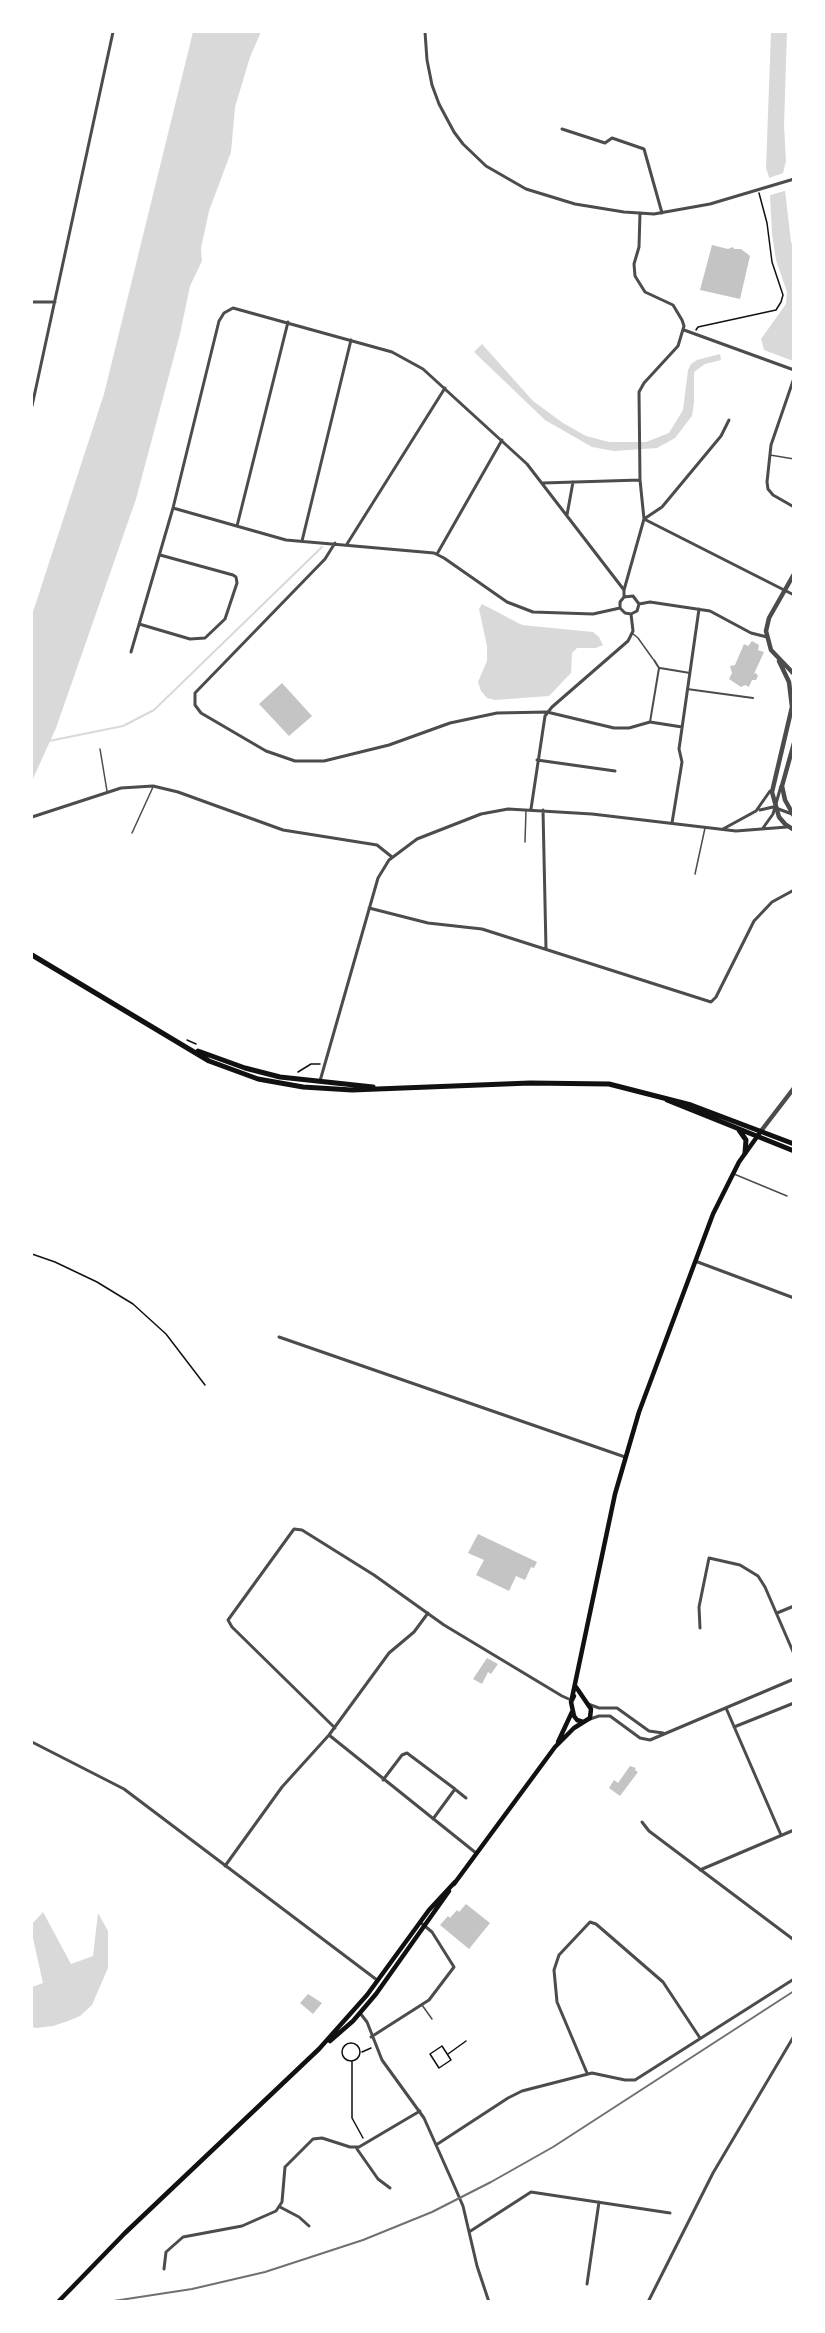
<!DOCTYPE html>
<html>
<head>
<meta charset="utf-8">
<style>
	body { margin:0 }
	#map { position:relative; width:825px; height:2333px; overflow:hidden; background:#fff; font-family:"Alegreya Sans",sans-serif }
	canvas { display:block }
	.frame { position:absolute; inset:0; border:33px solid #fff; pointer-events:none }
</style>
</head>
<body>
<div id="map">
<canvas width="825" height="2333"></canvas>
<div class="frame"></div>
</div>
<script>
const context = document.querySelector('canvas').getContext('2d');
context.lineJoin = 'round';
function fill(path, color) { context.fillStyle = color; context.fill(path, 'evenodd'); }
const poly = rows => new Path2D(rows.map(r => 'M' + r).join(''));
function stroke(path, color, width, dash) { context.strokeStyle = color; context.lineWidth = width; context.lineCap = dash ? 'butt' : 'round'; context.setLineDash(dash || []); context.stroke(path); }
fill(poly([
	[193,32,261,32,250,57,235,107,231,152,209,211,201,248,202,261,190,286,180,334,136,499,56,728,32,781,32,615,104,394],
	[771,32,787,32,784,126,786,161,783,173,791,242,793,247,792,316,793,361,764,350,761,339,786,304,787,292,776,260,772,234,769,177,766,168],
	[482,344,533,401,563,423,586,436,609,442,646,442,669,433,683,410,688,370,691,364,697,360,720,354,721,360,705,364,694,372,694,402,692,416,675,438,657,448,614,451,592,447,545,420,474,352],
	[482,604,522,625,593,632,599,637,603,645,596,648,577,648,572,653,571,673,549,696,495,700,487,698,481,691,478,682,487,661,487,646,479,609],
	[43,1912,71,1964,93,1956,98,1913,108,1931,108,1968,92,2005,80,2016,68,2021,53,2026,37,2028,32,2027,32,1987,43,1983,32,1934,32,1924]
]), '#d9d9d9');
fill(poly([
	[786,172,788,190,767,196,766,179]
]), '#fff');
stroke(poly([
	[49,741,123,726,154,710,322,547]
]), '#d9d9d9', 2);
fill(poly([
	[712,245,728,249,733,247,734,249,741,249,750,256,740,299,700,290],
	[752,641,759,645,758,650,764,652,754,674,756,673,758,676,756,680,752,680,749,687,745,685,741,687,729,679,732,673,730,666,735,665,744,644,748,646],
	[282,683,312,716,289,736,259,704],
	[478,1534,537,1562,534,1568,531,1567,525,1580,516,1576,509,1591,476,1575,484,1560,468,1553],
	[487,1658,498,1664,491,1674,488,1672,482,1684,473,1679],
	[630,1766,636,1768,635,1770,638,1772,620,1796,609,1788,614,1780,618,1783],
	[466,1904,490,1923,469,1949,440,1925,448,1916,450,1918,457,1910,459,1912],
	[308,1994,322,2003,313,2014,300,2003]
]), '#c4c4c4');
stroke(poly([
	[696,330,698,327,776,310,781,302,783,295,772,262,767,223,759,193],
	[187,1040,196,1044],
	[298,1072,311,1064,320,1064],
	[32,1254,55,1262,97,1282,133,1304,166,1334,205,1385],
	'342 2052a9 9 0 1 1 18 0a9 9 0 1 1-18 0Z',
	[442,2046,451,2060,439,2068,430,2054,442,2046],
	[362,2052,371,2048],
	[448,2054,466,2041],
	[352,2061,352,2118,363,2138]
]), '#111', 1.5);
stroke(poly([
	[770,455,794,459],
	[632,633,638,638,653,659],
	[100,749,107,791],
	[132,833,153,787],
	[525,842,526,810],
	[695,874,705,828],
	[734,1174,787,1196],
	[422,2005,432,2019]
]), '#4c4c4c', 1.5);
stroke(poly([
	[660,668,690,673],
	[687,689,753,698],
	[650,722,659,668,654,660]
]), '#4c4c4c', 2);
stroke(poly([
	[425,32,427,60,432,85,439,104,454,132,463,144,486,166,526,189,575,204,624,212,654,214,710,204,794,179],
	[562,129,605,143,612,138,644,149,662,213],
	[32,302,55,302],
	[684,330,794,370],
	[794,378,771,445,767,482,768,489,773,495,794,507],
	[32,406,113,32],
	[543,483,640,480],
	[173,508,286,540,434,553,444,558,507,602,533,612,593,614,620,608],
	[567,515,573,482],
	[644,519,794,595],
	[644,519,662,507,721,436,729,420],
	[237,526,288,322],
	[302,541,351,340],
	[335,543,325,559,195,693,195,705,201,713,266,751,295,761,324,761,389,745,450,723,497,713,547,712,614,728,629,728,650,722,682,727],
	[347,544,445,388],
	[437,554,502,440],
	[624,590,644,519,640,480,639,392,644,383,678,346,684,326,682,320,673,305,645,292,635,276,634,264,639,247,640,213],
	[624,597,620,602,620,608,625,613,631,614],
	[624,597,633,596,639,604],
	[639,604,650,602,710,611,751,633,767,637],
	[631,614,637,611,639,604],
	[139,624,190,639,205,638,225,619,237,583,236,577,233,575,160,555],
	[131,652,173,508,219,321,224,313,233,308,392,352,423,369,527,464,624,590,624,597],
	[537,760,615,771],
	[531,809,545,716,552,707,628,641,633,631,631,614],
	[543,810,546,949],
	[760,810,773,807,792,814],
	[32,817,121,788,153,786,178,792,283,830,377,845,392,857],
	[672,823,682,762,679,749,699,609],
	[763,828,773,814,781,786],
	[723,829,756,811,770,791],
	[369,908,428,923,482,929,711,1002,716,997,754,921,772,902,794,890],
	[320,1081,378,878,389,860,417,839,481,814,508,809,592,814,736,831,787,827],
	[695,1261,794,1298],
	[279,1337,625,1457],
	[777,1613,794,1606],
	[700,1628,699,1607,709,1558,740,1565,758,1576,765,1587,794,1654],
	[588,1704,599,1708,617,1708,649,1731,663,1733],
	[726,1708,781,1835],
	[590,1719,599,1716,610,1716,640,1738,650,1740,794,1679],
	[734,1727,794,1703],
	[335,1728,232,1627,228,1620,294,1529,302,1530,374,1575,444,1625,562,1696,571,1700],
	[329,1735,476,1853],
	[32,1742,124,1789,377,1980],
	[383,1780,402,1755,407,1753,455,1789,433,1819],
	[456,1790,466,1798],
	[642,1822,649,1831,794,1940],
	[225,1866,282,1787,329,1735,389,1653,414,1632,428,1613],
	[700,1870,794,1830],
	[360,2013,367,2022,382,2060,424,2118,453,2183,463,2206,477,2266,489,2302],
	[371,2037,429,2000,454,1967,432,1932,420,1922],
	[587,2073,557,2002,554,1970,559,1955,590,1922,596,1924,663,1982,700,2038],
	[436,2145,508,2098,522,2091,592,2073,625,2080,635,2080,794,1979],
	[357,2149,378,2179,390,2188],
	[280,2207,299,2217,309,2226],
	[469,2232,531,2192,670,2213],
	[164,2269,166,2252,183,2237,242,2226,276,2211,282,2202,285,2167,313,2139,322,2138,350,2147,359,2147,420,2111],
	[587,2284,599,2202],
	[648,2302,713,2173,794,2036]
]), '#4c4c4c', 3);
stroke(poly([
	[794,574,769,618,766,631,771,650,794,674],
	[779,661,789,682,792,707,772,792,779,817,785,824,794,830],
	[794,743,782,786,785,800,794,816],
	[761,1131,794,1088]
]), '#4c4c4c', 4.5);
stroke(poly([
	[574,1696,571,1702,574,1716,577,1720,583,1722],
	[572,1698,615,1494,639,1412,713,1214,739,1162,759,1134],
	[558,1742,572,1712],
	[454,1884,555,1747,574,1728,590,1718,591,1709,576,1687],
	[330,2041,353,2021,376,1994,449,1891],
	[58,2302,125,2233,319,2049,367,1995,429,1910,455,1882]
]), '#111', 4.5);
stroke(poly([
	[32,955,209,1061,258,1079,303,1087,352,1090,530,1083,609,1084,691,1105,794,1144],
	[198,1051,245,1068,280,1077,373,1087],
	[667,1100,794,1151],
	[739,1130,746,1140,745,1153]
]), '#111', 5);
stroke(poly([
	[107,2302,192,2289,265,2272,363,2240,432,2212,491,2182,553,2147,794,1991]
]), '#707070', 2);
</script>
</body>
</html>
